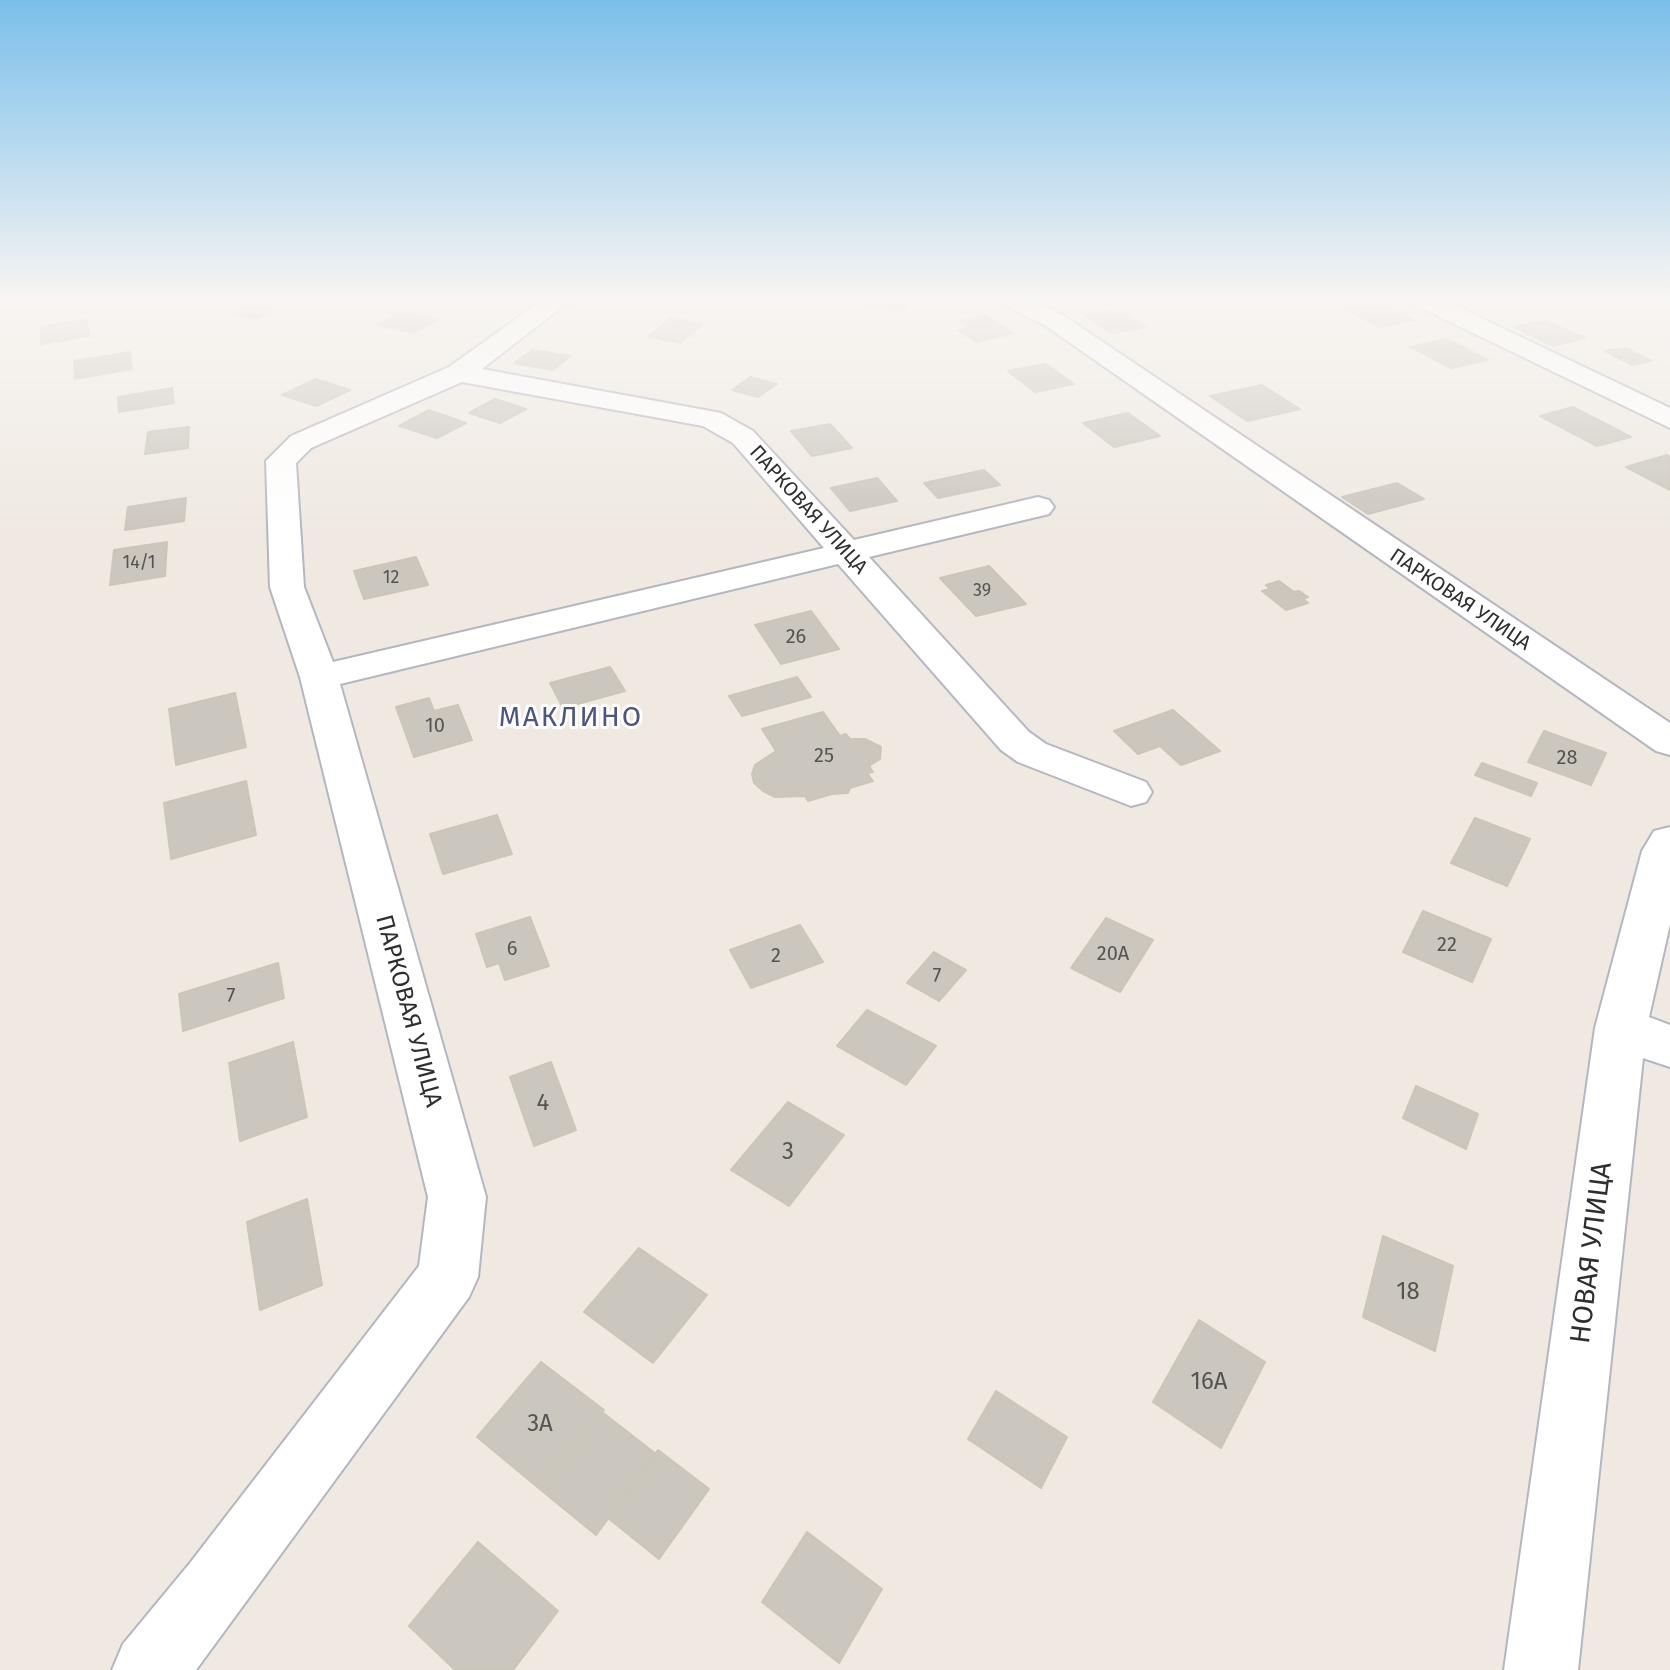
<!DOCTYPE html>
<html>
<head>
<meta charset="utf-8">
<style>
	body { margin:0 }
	canvas { display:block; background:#efe9e1 }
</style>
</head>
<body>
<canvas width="1670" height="1670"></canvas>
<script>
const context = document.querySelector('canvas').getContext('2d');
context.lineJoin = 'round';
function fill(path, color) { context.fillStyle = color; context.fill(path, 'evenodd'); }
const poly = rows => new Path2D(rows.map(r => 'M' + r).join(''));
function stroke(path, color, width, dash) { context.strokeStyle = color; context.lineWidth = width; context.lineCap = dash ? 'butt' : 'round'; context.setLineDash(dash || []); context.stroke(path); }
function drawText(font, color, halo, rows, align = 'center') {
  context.font = font + ' "Fira Sans",sans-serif'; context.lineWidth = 6; context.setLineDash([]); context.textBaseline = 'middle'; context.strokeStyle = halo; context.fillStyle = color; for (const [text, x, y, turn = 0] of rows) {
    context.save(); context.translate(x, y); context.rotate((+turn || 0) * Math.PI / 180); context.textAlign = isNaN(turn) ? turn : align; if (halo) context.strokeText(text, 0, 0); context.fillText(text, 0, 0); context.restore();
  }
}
const building = poly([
	[863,299,904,299,914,300,905,310,859,303,863,299],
	[1376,301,1414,320,1380,327,1342,308,1376,301],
	[249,305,273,310,257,319,232,314,249,305],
	[1118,309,1145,327,1111,333,1085,315,1118,309],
	[399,312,438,319,415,333,376,325,399,312],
	[986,316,1013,333,976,342,959,330,970,328,960,321,986,316],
	[671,318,703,324,680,343,648,337,671,318],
	[87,320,89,336,41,344,41,327,87,320],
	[1546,321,1585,338,1553,346,1514,327,1546,321],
	[1447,339,1488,360,1451,368,1410,347,1447,339],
	[1625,348,1652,361,1632,365,1605,351,1625,348],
	[533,350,571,356,553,370,514,363,533,350],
	[130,352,132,369,75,379,74,361,130,352],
	[1046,364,1074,384,1035,392,1008,371,1046,364],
	[750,377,777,384,758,397,732,390,750,377],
	[316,379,350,390,316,406,282,395,316,379],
	[1262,385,1300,409,1247,421,1210,396,1262,385],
	[172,388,174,403,119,412,118,397,172,388],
	[495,399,526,409,500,423,469,413,495,399],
	[1573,407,1631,437,1597,446,1540,416,1573,407],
	[429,410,466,423,437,438,399,426,429,410],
	[1128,413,1160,436,1114,447,1083,423,1128,413],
	[830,424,852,448,812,456,791,431,830,424],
	[189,427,188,448,145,454,148,432,189,427],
	[1667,455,1670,457,1670,490,1626,467,1667,455],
	[984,470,1000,485,938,498,924,483,984,470],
	[877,478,897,501,850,511,831,488,877,478],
	[1397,483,1424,499,1368,514,1342,497,1397,483],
	[186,498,184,521,125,530,128,507,186,498],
	[167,542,165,576,110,585,114,550,167,542],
	[416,557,428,585,364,599,354,571,416,557],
	[989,566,1026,604,976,616,940,578,989,566],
	[1279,581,1294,592,1299,591,1308,597,1303,599,1308,603,1286,610,1262,591,1270,589,1266,585,1279,581],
	[811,611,839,649,781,664,755,625,811,611],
	[610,667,625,691,563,708,550,683,610,667],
	[797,677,811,697,742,716,729,696,797,677],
	[235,693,246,747,176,765,169,709,235,693],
	[429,698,434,711,458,705,472,740,414,757,396,707,429,698],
	[1173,710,1220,751,1181,765,1160,746,1138,754,1114,731,1173,710],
	[823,712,840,736,846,734,850,739,865,739,881,747,880,759,869,766,873,772,867,773,873,781,850,788,848,793,832,794,808,801,805,796,775,797,763,791,754,783,752,774,755,765,776,751,762,729,823,712],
	[1544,731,1606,753,1591,785,1528,762,1544,731],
	[1482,763,1537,783,1531,796,1475,775,1482,763],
	[246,781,256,835,171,859,164,803,246,781],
	[497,815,512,854,443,874,430,834,497,815],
	[1475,818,1530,839,1507,886,1451,863,1475,818],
	[1423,911,1491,939,1472,982,1403,952,1423,911],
	[530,917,549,966,505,980,499,963,487,967,476,934,530,917],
	[1106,918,1153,940,1120,992,1071,968,1106,918],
	[800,925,823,962,751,988,730,950,800,925],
	[934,952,966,970,939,1001,907,983,934,952],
	[278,963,284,998,183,1031,179,994,278,963],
	[867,1010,936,1046,906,1085,837,1046,867,1010],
	[293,1042,307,1117,240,1141,229,1063,293,1042],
	[551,1062,576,1130,534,1146,510,1077,551,1062],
	[1416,1086,1478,1114,1466,1149,1403,1118,1416,1086],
	[788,1102,844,1135,789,1206,731,1170,788,1102],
	[307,1199,322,1285,260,1310,247,1222,307,1199],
	[1383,1236,1453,1266,1435,1351,1363,1317,1383,1236],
	[639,1248,707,1295,653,1363,584,1312,639,1248],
	[1199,1320,1265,1362,1221,1448,1153,1402,1199,1320],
	[541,1362,604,1410,541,1490,477,1437,541,1362],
	[996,1391,1067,1437,1041,1488,968,1439,996,1391],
	[602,1412,656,1454,596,1535,541,1490,602,1412],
	[658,1450,709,1489,659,1559,608,1518,658,1450],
	[807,1532,882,1589,839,1663,762,1602,807,1532],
	[478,1542,558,1611,513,1670,455,1670,409,1626,478,1542]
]);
fill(building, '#cbc7bf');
stroke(building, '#cbc5ba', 2);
const minor = poly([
	[544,299,572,299,482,369,721,413,753,431,854,540,1038,497,1049,500,1054,507,1049,514,869,557,1029,732,1046,744,1146,782,1152,792,1146,802,1131,806,1018,762,1001,750,838,564,340,684,486,1197,478,1277,469,1297,196,1670,112,1670,123,1644,190,1563,419,1266,428,1197,300,677,270,587,266,461,291,436,449,367,544,299],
	[462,382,703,426,733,443,824,548,333,662,304,587,296,463,311,448,462,382],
	[999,299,1030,299,1064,316,1670,723,1670,755,1656,751,1046,326,1002,304,999,299],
	[1410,299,1441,299,1670,408,1670,428,1413,304,1410,299],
	[1670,827,1670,924,1649,1017,1670,1025,1670,1067,1643,1058,1578,1670,1504,1670,1595,1028,1642,851,1654,831,1670,827]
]);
stroke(minor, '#b4b7c1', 4);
fill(minor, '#fff');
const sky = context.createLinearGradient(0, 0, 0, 533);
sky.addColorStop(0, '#7abfeb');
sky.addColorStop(0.56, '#f8f5f2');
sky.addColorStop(1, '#f8f5f200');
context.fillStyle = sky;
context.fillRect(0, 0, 1670, 533);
drawText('18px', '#555452', null, [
	["14/1",139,563],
	["12",391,578],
	["39",982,591]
]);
drawText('20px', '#2e2e2e', '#fff', [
	["ПАРКОВАЯ УЛИЦА",808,510,48],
	["ПАРКОВАЯ УЛИЦА",1460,600,34]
]);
drawText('20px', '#555452', null, [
	["26",796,637],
	["10",435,726],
	["25",824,756],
	["28",1567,758],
	["22",1447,945],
	["6",512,949],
	["20А",1113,954],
	["2",776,956],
	["7",937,976],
	["7",231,996]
]);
drawText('24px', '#2e2e2e', '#fff', [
	["ПАРКОВАЯ УЛИЦА",408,1011,75]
]);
drawText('24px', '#555452', null, [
	["4",543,1103],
	["3",788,1152],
	["18",1408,1292],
	["16А",1209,1382],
	["3А",540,1424]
]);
context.letterSpacing = '2px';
drawText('28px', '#4d5680', '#fff', [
	["МАКЛИНО",571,718]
]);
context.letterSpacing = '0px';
drawText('28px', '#2e2e2e', '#fff', [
	["НОВАЯ УЛИЦА",1592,1253,-83]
]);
</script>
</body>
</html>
